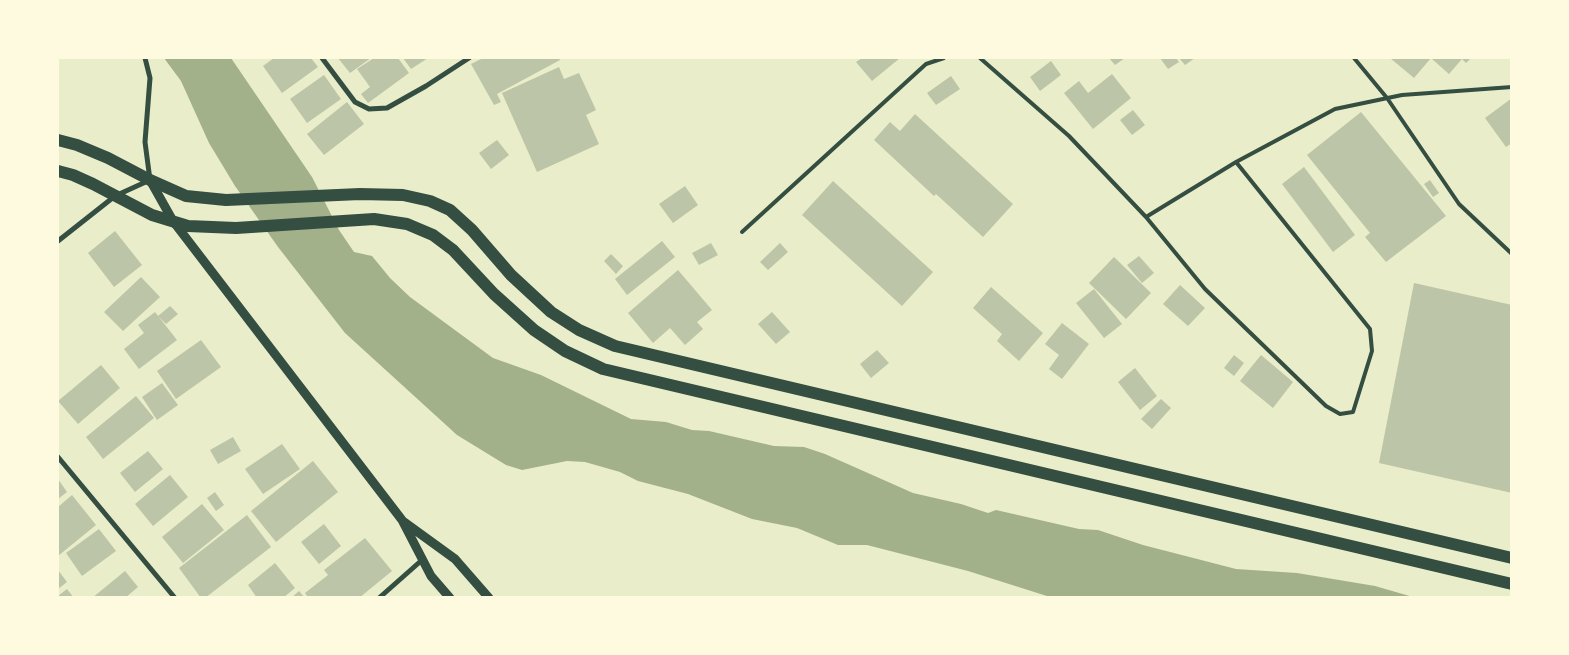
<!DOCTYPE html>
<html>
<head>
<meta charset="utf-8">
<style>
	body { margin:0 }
	#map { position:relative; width:1569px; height:655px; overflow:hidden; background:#e9edc9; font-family:"Public Sans",sans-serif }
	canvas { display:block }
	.frame { position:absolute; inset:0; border:59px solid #fefae0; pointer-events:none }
</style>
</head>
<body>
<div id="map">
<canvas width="1569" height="655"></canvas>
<div class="frame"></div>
</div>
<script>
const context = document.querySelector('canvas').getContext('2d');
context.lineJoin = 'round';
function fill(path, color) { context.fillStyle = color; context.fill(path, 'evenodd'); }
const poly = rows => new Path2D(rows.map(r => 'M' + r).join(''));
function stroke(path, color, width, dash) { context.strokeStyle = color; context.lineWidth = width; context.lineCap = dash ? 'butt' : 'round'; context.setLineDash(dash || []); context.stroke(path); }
fill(poly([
	[164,58,231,58,312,177,339,230,354,252,372,256,390,278,410,297,493,358,541,375,631,419,666,422,692,430,709,431,774,446,804,447,825,454,913,493,961,504,988,513,996,510,1079,529,1098,530,1143,545,1236,569,1297,573,1375,586,1413,597,1050,597,968,571,867,545,838,545,797,528,752,519,688,494,638,481,620,472,585,462,567,461,522,470,506,465,457,435,345,333,278,247,235,186,209,143,181,81]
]), '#a3b18a');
fill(poly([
	[274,58,311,58,318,67,282,93,263,66],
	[338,58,371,58,350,73],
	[374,58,398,58,409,73,368,103,361,94,370,87,357,69],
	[403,58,428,58,411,69],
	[483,58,559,58,560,60,497,94,501,102,494,105,471,64],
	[862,58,900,58,872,81,856,62],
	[1109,58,1125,58,1115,65],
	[1160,58,1176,58,1179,62,1168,69],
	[1179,58,1195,58,1185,65],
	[1390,58,1431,58,1414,78],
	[1434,58,1471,58,1466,63,1462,59,1449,74,1432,59],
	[1051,61,1061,75,1040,91,1030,77],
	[559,67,564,79,579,73,596,110,586,115,599,144,537,172,502,93],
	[1112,74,1131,98,1093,129,1064,93,1079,81,1088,93],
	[324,75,341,99,307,123,290,99],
	[951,76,960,89,936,105,927,93],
	[1512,98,1512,143,1506,147,1485,118],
	[347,102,364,124,324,155,307,134],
	[1133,110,1145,125,1132,135,1120,120],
	[1361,112,1446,216,1386,262,1365,237,1370,233,1307,155],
	[915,114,1013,204,983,237,936,194,934,196,874,140,890,122,900,131],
	[497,140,509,155,491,169,479,153],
	[1304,167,1355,235,1333,252,1282,184],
	[1430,180,1439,193,1433,197,1424,184],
	[833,181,933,272,902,306,802,215],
	[685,186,698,205,673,223,659,204],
	[115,231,142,265,114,287,88,253],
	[662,241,675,257,627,295,615,279],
	[711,243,718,255,699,265,692,253],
	[780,243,788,252,768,270,760,262],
	[611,254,623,266,616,274,604,261],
	[1139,256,1154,273,1142,283,1127,265],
	[1114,257,1151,293,1126,319,1089,283],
	[678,270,712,310,697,322,703,329,685,345,670,328,653,343,628,313],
	[141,277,160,297,123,331,104,312],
	[1414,283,1512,305,1512,493,1379,463],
	[1180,285,1205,308,1188,326,1163,304],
	[991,287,1043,333,1019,361,997,341,1002,334,973,308],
	[1094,289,1122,324,1104,338,1076,303],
	[170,306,178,314,166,324,158,316],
	[155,312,177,340,139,369,124,349,144,333,138,325],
	[772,312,790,332,776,344,758,324],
	[1062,323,1089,344,1062,379,1049,369,1059,355,1045,344],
	[201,340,221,367,176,399,157,371],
	[877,350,889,363,871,378,860,364],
	[1234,355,1244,363,1234,376,1224,368],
	[1261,355,1293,382,1273,408,1240,381],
	[101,365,120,388,78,424,58,401],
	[1135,368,1157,396,1140,410,1118,382],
	[162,383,178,405,157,420,142,397],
	[136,396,154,418,103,459,86,437],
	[1161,399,1171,408,1152,429,1141,419],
	[233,437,241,451,218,464,210,450],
	[282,444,300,469,263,494,245,469],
	[148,451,163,469,135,492,120,473],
	[313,461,338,492,276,542,251,511],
	[170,475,188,497,153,526,135,504],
	[58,479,67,492,58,499],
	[215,492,224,505,216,511,207,498],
	[72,495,96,525,58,556,58,507],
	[202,504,224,530,183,563,162,537],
	[247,515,271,547,205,598,201,598,179,568],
	[324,524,341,546,319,564,301,542],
	[99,529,116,551,82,576,66,553],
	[365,538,392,571,359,598,308,598,305,593,328,575,324,570],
	[275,563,295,588,283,598,257,598,248,585],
	[58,570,67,582,58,589],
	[125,571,138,587,125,598,92,598],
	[67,589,74,598,58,598,58,596],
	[299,591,305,598,291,598]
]), '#bcc5a7');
stroke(poly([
	[980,58,1069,136,1146,217,1205,289,1326,406,1340,414,1353,412,1372,351,1370,329,1236,162],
	[1354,58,1387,98,1459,204,1512,254],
	[1146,217,1236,162,1335,109,1402,95,1512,87],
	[742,232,926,64,944,58]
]), '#344e41', 4);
stroke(poly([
	[322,58,355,102,369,109,387,108,426,86,469,58],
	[58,241,115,196,150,180,145,142,150,78,145,58],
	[58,457,175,598],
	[379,598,422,560]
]), '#344e41', 5);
stroke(poly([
	[150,180,173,221,402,520,431,576,450,598],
	[404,522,455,559,489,598]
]), '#344e41', 9);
stroke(poly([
	[58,140,77,145,108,158,150,180,186,196,226,200,360,194,403,195,430,201,450,210,472,230,511,275,551,312,579,330,615,346,1512,558],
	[58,171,73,175,93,184,152,215,188,226,236,228,374,219,407,224,433,235,453,250,494,294,534,330,565,351,603,369,1512,584]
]), '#344e41', 12);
</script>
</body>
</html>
